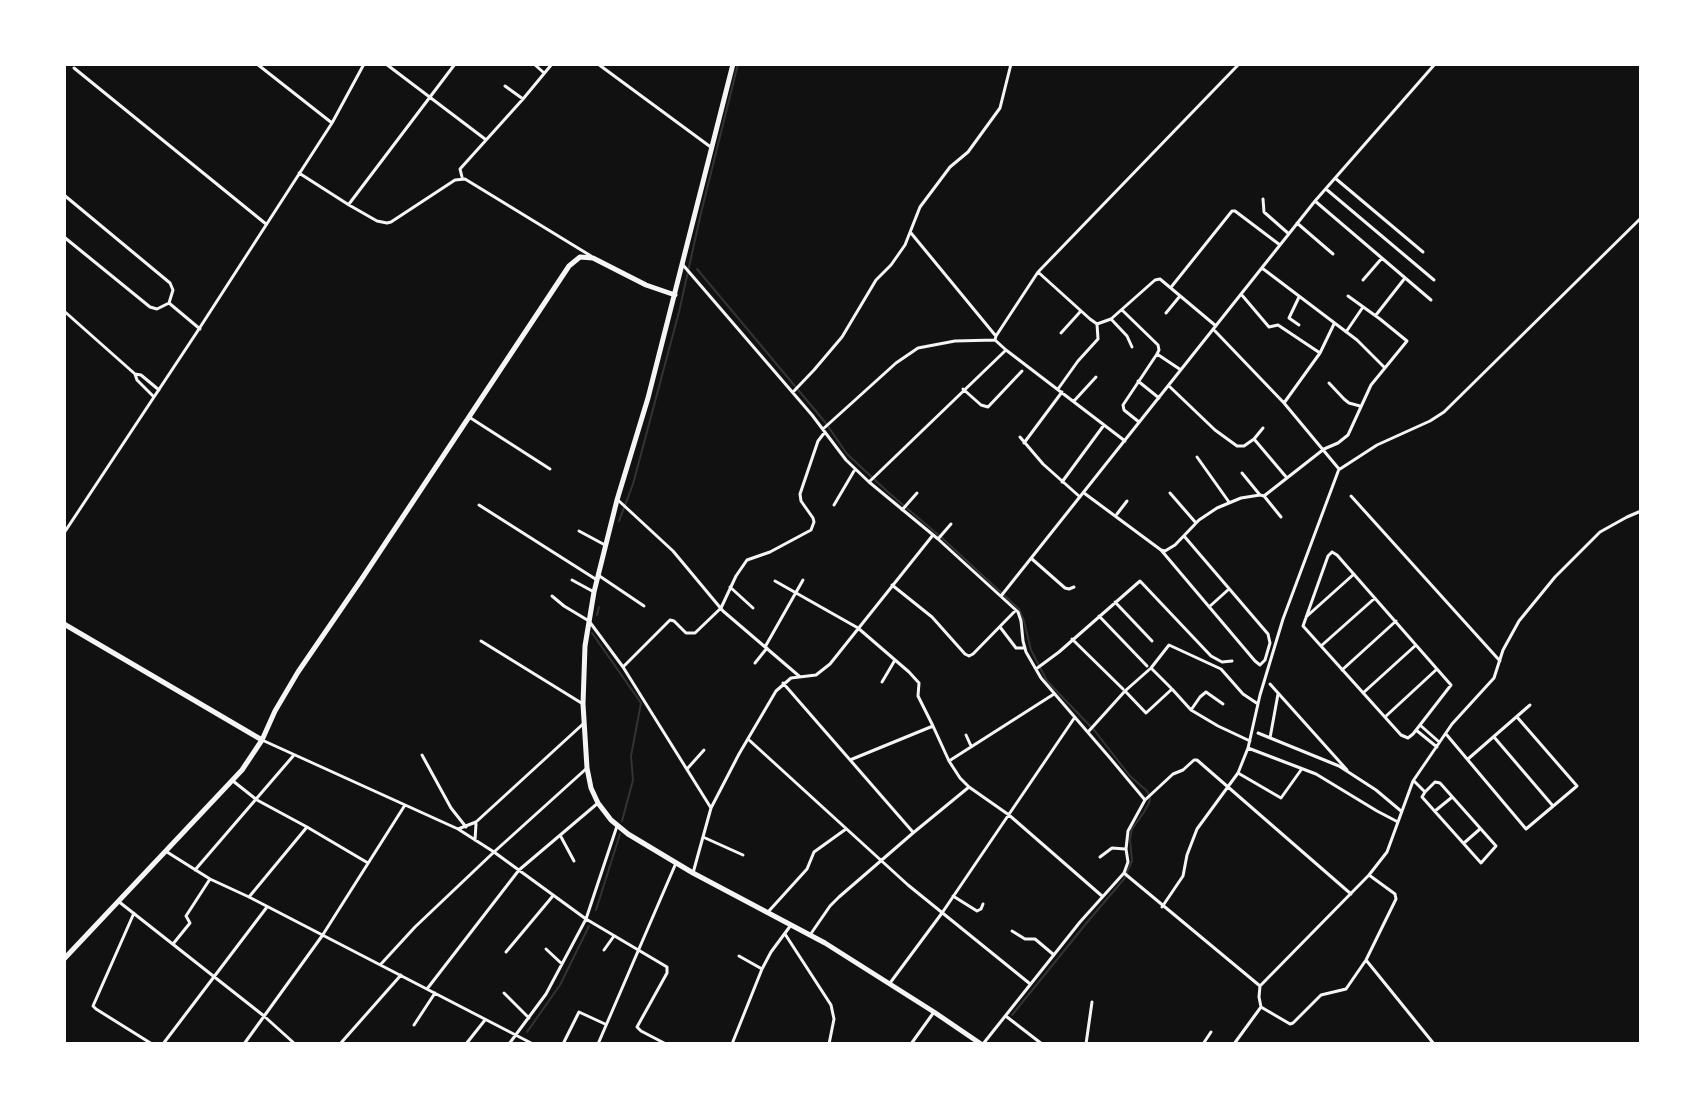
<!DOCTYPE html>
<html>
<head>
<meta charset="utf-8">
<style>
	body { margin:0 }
	#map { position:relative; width:1705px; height:1108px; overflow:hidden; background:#111; font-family:Raleway,sans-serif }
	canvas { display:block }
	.frame { position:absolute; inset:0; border:66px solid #fff; pointer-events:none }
</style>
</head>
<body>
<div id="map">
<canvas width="1705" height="1108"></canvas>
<div class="frame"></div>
</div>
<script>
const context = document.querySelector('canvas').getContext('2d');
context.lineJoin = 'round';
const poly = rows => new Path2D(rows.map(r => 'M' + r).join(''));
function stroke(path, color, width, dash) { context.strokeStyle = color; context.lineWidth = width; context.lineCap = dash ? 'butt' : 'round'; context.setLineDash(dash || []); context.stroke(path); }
stroke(poly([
	[697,269,825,422,847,454,889,493,942,538,1019,609,1024,621,1031,650,1047,681,1094,730,1130,776,1147,791,1150,797,1149,803,1144,812,1132,829,1130,839,1132,861,1124,879,1089,920,1012,1015],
	[619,521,633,484,679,312,701,213,738,64],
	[597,615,599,607],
	[592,633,641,703,631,756,633,780,622,821],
	[596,910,620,834],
	[527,1032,560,985,589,926],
	[519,1044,519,1043]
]), '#333', 2);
stroke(poly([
	[257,64,332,123],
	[386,64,485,139],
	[534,64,543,72],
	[598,64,712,148],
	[74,68,266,224],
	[505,86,523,99],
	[299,173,349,205,377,221,387,223,391,222,455,180,465,179,591,256],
	[462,177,460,169,523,99,552,64],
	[1335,178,1423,252],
	[1326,189,1434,280],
	[64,195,170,283,173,290,169,303],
	[1263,199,1264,212,1289,234],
	[1315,201,1431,300],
	[349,204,455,64],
	[1297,223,1333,254],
	[911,233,995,335],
	[64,237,150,307,157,309,169,303,200,329],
	[683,265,812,415,846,460,869,482,938,539,1018,612,1021,621,1023,641,1026,652,1041,678,1110,758,1145,800,1128,831,1126,849,1128,862,1124,873,1080,922,983,1044],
	[1262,268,1357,340,1385,368],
	[1039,271,1239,64],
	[1363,280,1382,258],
	[1172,286,1232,211,1235,211,1280,245],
	[1241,294,1269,327,1278,325,1320,353],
	[1122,310,1158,345,1159,350,1157,354],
	[64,311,135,374],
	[1166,313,1180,296],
	[1376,315,1405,278],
	[1111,319,1127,336,1132,347],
	[1299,325,1289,318,1299,297],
	[1215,331,1284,403,1339,469,1283,619,1260,695,1248,748],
	[1346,332,1363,307],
	[1061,333,1080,312],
	[995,340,1006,350,1125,441],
	[1138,381,1159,398],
	[1329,383,1344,399,1349,403,1360,406],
	[1169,386,1215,430,1237,446,1244,446,1254,439,1287,478],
	[963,389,981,405,988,407,1022,371],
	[1058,389,1078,361,1098,339,1097,324],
	[793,392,814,370,842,337,876,280,891,265,905,245,920,207,950,167,968,152,1000,108,1011,64],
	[154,397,137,380,135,374,141,375,159,390],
	[1074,401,1096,377],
	[1284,403,1320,353,1334,324],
	[469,417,550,469],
	[1139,422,1124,410,1123,405,1157,354,1181,370],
	[823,429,896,363,918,348,955,341,995,340,996,336,1038,272,1090,319,1097,324,1111,319,1155,280,1160,279,1216,326],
	[1020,437,1043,464,1080,497],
	[1254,439,1263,428],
	[1024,443,1062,392],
	[1197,457,1229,502],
	[1340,469,1377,445,1430,421,1444,412,1641,218],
	[1242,473,1260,495],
	[869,482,1006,350],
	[1062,482,1104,425],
	[1084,493,1161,550,1255,661,1260,665,1265,660,1270,643,1268,634,1184,536],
	[1170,493,1196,523],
	[1264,496,1281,517],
	[1351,496,1500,661],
	[619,501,673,551,723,611,799,676],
	[479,505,597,580],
	[834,505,854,471],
	[902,510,917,493],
	[1117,514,1127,501],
	[579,531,605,545],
	[64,533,197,332,332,123,364,64],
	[938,539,951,524],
	[1161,550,1165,551,1175,545,1199,520,1217,508,1241,498,1260,495,1264,496,1324,449,1338,443,1348,435,1371,385,1407,341,1380,319,1348,296],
	[1332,552,1337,555,1451,685,1413,734,1408,738,1401,735,1303,626,1328,556,1332,552],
	[1032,559,1065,588,1069,589,1074,587],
	[598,575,644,606],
	[572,580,594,592],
	[775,581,858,628,909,672,919,683,918,696,933,726],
	[892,585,932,617,965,654,969,656,973,654,1016,610],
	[730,587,753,608],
	[552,596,564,606,589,621,623,667,711,808],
	[1001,596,1315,201,1435,64],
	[1115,602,1152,641],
	[1209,607,1229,589],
	[1099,616,1147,666],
	[1306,617,1354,574],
	[1000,627,1016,648,1025,648],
	[1072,639,1123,689],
	[481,641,583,704],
	[1321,646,1375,598],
	[765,647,803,580],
	[755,663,767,648],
	[623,667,670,620,674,621,686,633,695,633,721,608,736,576,747,560,770,552,811,530,814,522,813,518,801,501,800,494,818,441,825,432],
	[1151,668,1171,688],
	[1036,669,1059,652,1140,581,1211,656,1222,662,1232,661],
	[1342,670,1396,621],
	[882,682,895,660],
	[783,683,912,831],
	[1270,684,1347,770],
	[1125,691,1146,713,1172,689,1191,710,1218,726,1250,741],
	[1363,693,1416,645],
	[1191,710,1200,697,1206,692,1223,704],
	[1385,717,1437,669],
	[1420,725,1438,741],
	[1416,730,1437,747],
	[1088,732,1125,691,1151,668,1169,645,1221,669,1243,694,1258,704],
	[1258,733,1339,766,1376,790,1401,811],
	[1446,734,1526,829,1577,786,1517,717],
	[966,735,971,746],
	[1494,737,1553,806],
	[1270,738,1278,694],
	[748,739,908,885,1029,983],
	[262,740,458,829,494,852,586,919,667,967,667,973,637,1027,641,1031,666,1044],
	[422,755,451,808,466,827],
	[1468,759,1530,705],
	[850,760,933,726,949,761,960,778,969,787,1009,815,1102,896],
	[949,761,1054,694],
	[687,769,704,750],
	[1238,773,1281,798,1301,770],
	[233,781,257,800,307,827,249,897],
	[1414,781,1425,792,1422,797,1481,863,1496,846,1440,783,1435,782,1425,792],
	[1145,800,1173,774,1183,770,1194,760,1197,760,1351,894],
	[1435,811,1451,798],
	[307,827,368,863],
	[458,829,476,822,583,724],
	[560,835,574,861],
	[703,837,743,855],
	[475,840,476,824],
	[1464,843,1480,829],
	[167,852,210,879,249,897,533,1044],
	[1100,857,1112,848,1125,849],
	[195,870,294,755],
	[693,873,711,808,739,754,776,691,791,678,816,675,830,664,933,535],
	[1124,873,1260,986,1259,997,1261,1007,1234,1044],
	[953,896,977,911,981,909,983,904],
	[118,901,264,1016,295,1044],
	[1162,907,1183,876,1187,855,1197,829,1238,773,1248,748,1316,774,1377,811,1398,822],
	[768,912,807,869,814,852,846,829],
	[134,913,93,1006,96,1009,152,1044],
	[1012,931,1025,939,1035,939,1054,955],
	[785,934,831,1005,834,1019,829,1044],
	[810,935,830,906,839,897,913,833,969,787],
	[173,944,190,923,186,916,210,879],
	[546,949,562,964],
	[604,950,614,936],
	[506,952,552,897],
	[739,956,762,969],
	[1366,960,1434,1044],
	[381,964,415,927,494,852,587,768],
	[890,983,942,913,1075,717],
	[1260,986,1369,875,1387,852,1413,781,1452,724,1494,678,1503,650,1519,621,1555,577,1600,532,1627,517,1641,511],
	[427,989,519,870,598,803],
	[504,993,529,1018],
	[1261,1007,1290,1024,1293,1023,1321,995,1346,989,1366,960,1396,899,1395,894,1369,875],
	[1007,1017,1042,1044],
	[414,1025,435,993],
	[163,1044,267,907],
	[244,1044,322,936,405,805],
	[340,1044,401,975],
	[466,1044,485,1020],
	[509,1044,546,994,586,919,617,826],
	[563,1044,579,1012,605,1024],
	[598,1044,676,863],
	[732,1044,762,969,771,952,791,925],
	[911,1044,934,1012],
	[1086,1044,1092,1002],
	[1203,1044,1211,1032]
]), '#f5f5f5', 3);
stroke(poly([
	[733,64,648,398,617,500,594,592,585,646,583,704,587,768,591,788,598,803,611,820,628,834,693,873,825,943,934,1012,981,1044],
	[64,624,262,740],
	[64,959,242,770,262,740,275,711,298,672,361,580,569,266,580,257,593,258,646,285,675,295]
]), '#f5f5f5', 5);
</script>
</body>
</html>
